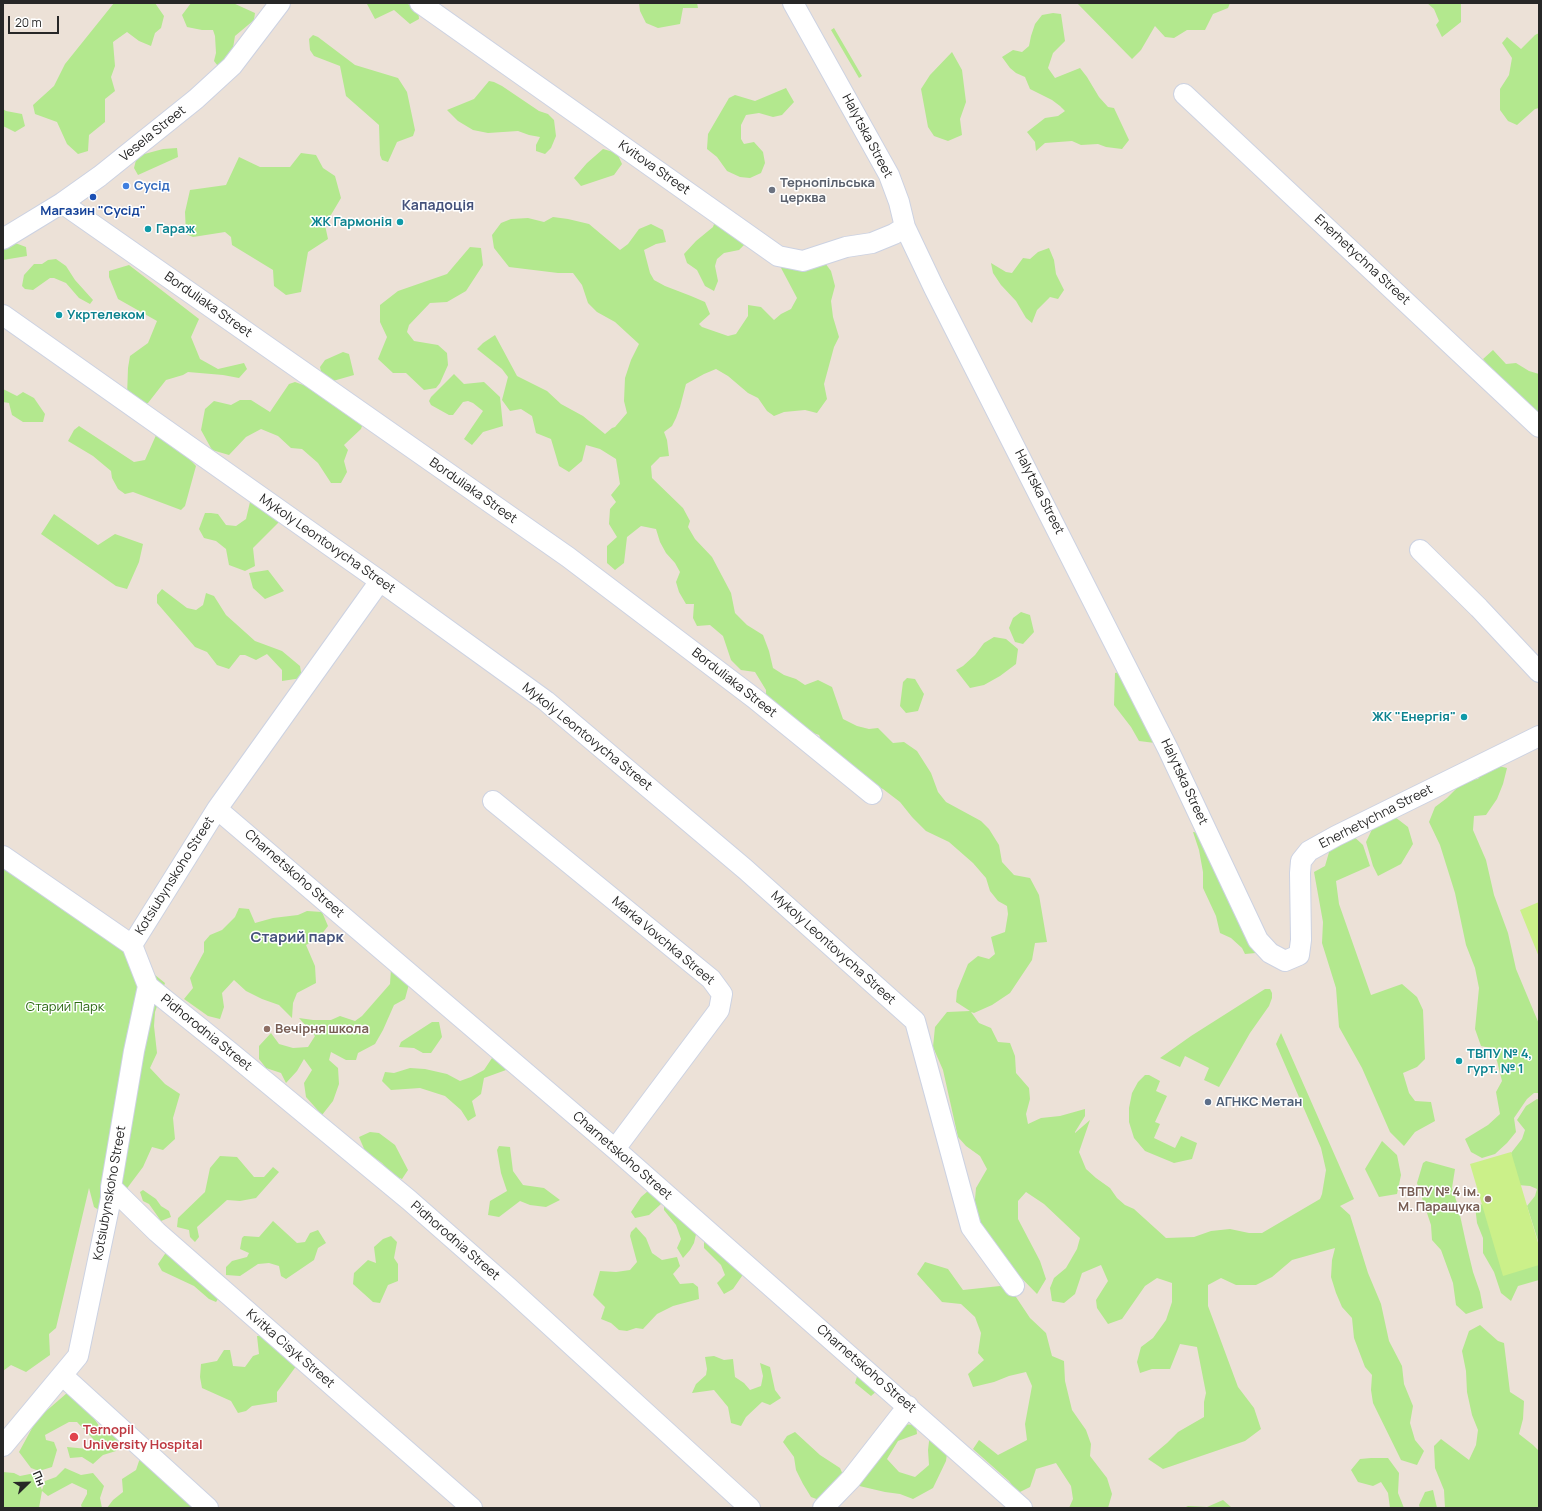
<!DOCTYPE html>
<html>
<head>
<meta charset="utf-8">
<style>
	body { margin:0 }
	#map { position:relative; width:1542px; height:1511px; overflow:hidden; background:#ece1d7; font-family:Manrope,sans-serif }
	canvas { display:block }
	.frame { position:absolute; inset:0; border:4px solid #272727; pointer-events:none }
	.north { position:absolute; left:8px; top:1463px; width:40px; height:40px; -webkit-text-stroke:3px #fff; paint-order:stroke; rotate:67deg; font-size:11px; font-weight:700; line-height:16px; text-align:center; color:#272727 }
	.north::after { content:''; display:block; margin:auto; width:14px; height:18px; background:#272727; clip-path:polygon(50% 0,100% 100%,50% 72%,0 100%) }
	.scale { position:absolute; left:8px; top:16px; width:51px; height:18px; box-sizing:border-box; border:2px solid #272727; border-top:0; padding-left:5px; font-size:12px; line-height:14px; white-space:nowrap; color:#272727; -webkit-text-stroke:3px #fff; paint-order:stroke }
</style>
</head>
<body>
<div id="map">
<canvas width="1542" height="1511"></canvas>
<div class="frame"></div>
<div class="north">Пн</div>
<div class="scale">20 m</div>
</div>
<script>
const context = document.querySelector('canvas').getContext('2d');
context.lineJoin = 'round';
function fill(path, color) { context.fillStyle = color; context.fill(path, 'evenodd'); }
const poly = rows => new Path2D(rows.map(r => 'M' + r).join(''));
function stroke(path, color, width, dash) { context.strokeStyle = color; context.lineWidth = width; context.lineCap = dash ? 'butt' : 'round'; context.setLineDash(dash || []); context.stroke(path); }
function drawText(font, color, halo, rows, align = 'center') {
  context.font = font + ' Manrope,sans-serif'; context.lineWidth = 3; context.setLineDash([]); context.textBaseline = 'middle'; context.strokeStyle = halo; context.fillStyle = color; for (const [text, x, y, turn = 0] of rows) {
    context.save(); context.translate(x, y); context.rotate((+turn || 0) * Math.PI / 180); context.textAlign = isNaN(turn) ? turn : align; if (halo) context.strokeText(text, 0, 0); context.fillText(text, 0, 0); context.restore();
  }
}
fill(poly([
	[114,3,155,3,164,16,161,28,155,33,151,46,139,41,127,32,113,42,115,66,111,77,115,91,105,99,105,122,89,135,88,151,78,154,67,144,57,122,35,114,33,105,54,86,65,64],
	[191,3,233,3,255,13,254,20,235,36,233,48,221,70,214,61,216,53,215,36,213,30,202,30,187,27,182,15],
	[368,3,405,3,418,8,419,19,410,24,394,10,375,19,367,4],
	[639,3,697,3,698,8,683,8,680,24,658,28,646,23,640,11],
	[1077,3,1230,3,1228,8,1213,14,1205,30,1187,30,1174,38,1165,37,1155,26,1141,50,1132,59],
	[1427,3,1461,3,1461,22,1442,37,1436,25,1439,21,1434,9],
	[1053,13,1061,14,1065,41,1053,53,1048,68,1055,78,1080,68,1087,77,1099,97,1108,107,1114,108,1129,140,1122,149,1106,147,1098,144,1081,145,1072,141,1045,143,1036,151,1035,142,1027,132,1045,118,1058,116,1065,111,1060,106,1052,100,1030,89,1025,77,1016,73,1010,68,1002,57,1013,50,1022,52,1029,46,1031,36,1035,24,1042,15],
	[834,28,862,76,859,78,831,30],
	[1539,33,1539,108,1535,109,1517,125,1508,121,1500,110,1500,89,1509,75,1512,58,1502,43,1507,37,1521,49,1535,35],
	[313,35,318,37,355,65,398,78,407,92,415,130,413,136,397,142,388,162,382,160,380,155,379,125,346,96,340,66,314,56,310,50,309,39],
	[952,52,962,70,966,102,960,119,962,135,948,141,934,136,928,127,921,89,930,75],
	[489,81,494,82,502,86,539,111,548,114,554,120,556,136,551,148,545,154,536,151,536,145,540,137,529,135,518,131,488,133,473,130,458,121,447,110,474,99],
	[786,88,794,102,782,115,773,117,759,113,746,115,741,125,741,139,744,144,754,142,763,152,765,163,761,173,750,178,740,177,727,171,717,157,707,149,708,134,729,98,735,95,755,101],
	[3,109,6,111,22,114,25,126,15,132,3,126],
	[177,148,178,157,138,175,134,168,137,156,163,149],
	[603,149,617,153,622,164,614,175,581,186,574,178,587,163],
	[301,153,316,155,323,168,335,176,341,198,325,225,328,239,308,252,301,292,286,295,274,286,273,270,232,245,231,237,225,232,193,237,186,234,185,212,190,190,226,185,239,157,260,167,290,167],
	[553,217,568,219,589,224,620,250,628,244,639,229,651,224,663,230,666,242,656,244,644,250,650,273,654,280,665,286,691,296,705,302,710,314,699,324,702,327,728,336,736,334,748,316,748,305,761,307,774,320,781,314,791,309,797,298,780,266,825,263,831,271,835,286,831,301,833,317,839,337,834,347,824,384,827,399,817,413,805,410,784,412,774,416,767,411,758,398,748,393,728,376,716,369,704,374,686,384,680,407,676,418,672,426,664,432,667,440,669,456,660,457,651,466,652,478,683,508,690,521,688,527,695,539,712,557,731,593,735,613,747,625,763,635,769,651,773,668,784,675,796,679,805,685,818,680,832,687,843,719,857,726,869,729,878,728,893,743,904,742,917,751,931,773,938,792,946,802,981,821,989,829,999,845,1002,862,1014,875,1030,878,1039,895,1047,942,1035,943,1032,960,1010,993,992,1005,974,1013,971,1012,979,1023,991,1028,998,1042,1010,1043,1015,1056,1016,1073,1029,1088,1030,1099,1026,1114,1028,1124,1041,1118,1060,1116,1085,1109,1085,1116,1075,1132,1075,1133,1090,1120,1079,1152,1086,1169,1096,1178,1110,1188,1117,1198,1125,1205,1134,1209,1166,1238,1194,1237,1211,1231,1230,1229,1249,1233,1262,1233,1320,1199,1322,1194,1326,1170,1321,1148,1276,1044,1281,1033,1354,1199,1340,1206,1350,1215,1368,1273,1381,1304,1389,1341,1402,1366,1404,1384,1413,1406,1410,1423,1415,1440,1424,1451,1417,1465,1401,1460,1373,1403,1371,1390,1372,1375,1365,1367,1354,1338,1352,1318,1342,1307,1336,1293,1331,1277,1332,1260,1335,1248,1292,1260,1272,1277,1256,1285,1236,1285,1221,1278,1208,1285,1208,1306,1238,1387,1254,1408,1261,1429,1245,1441,1163,1469,1148,1459,1167,1443,1178,1432,1204,1417,1204,1402,1206,1393,1197,1347,1180,1344,1170,1369,1152,1369,1140,1373,1137,1362,1141,1347,1153,1338,1166,1320,1172,1302,1172,1283,1157,1278,1145,1286,1122,1319,1108,1324,1097,1308,1096,1300,1108,1281,1101,1265,1082,1273,1075,1294,1064,1303,1052,1301,1050,1288,1054,1278,1066,1268,1077,1249,1080,1238,1044,1204,1026,1192,1018,1201,1018,1219,1040,1261,1046,1279,1037,1294,1002,1258,974,1211,976,1188,987,1169,980,1156,966,1146,958,1137,943,1070,933,1047,935,1027,947,1012,970,1011,956,1002,957,991,968,964,978,956,989,959,995,954,991,937,1005,932,1008,914,1007,906,998,901,990,891,986,878,973,863,949,842,926,831,912,817,900,802,883,789,868,782,826,750,819,735,805,730,766,704,766,690,755,672,741,670,731,660,723,636,710,625,697,626,693,618,694,604,686,604,679,592,676,582,680,572,675,563,666,553,660,542,656,529,641,526,627,537,624,563,615,570,607,563,607,546,617,537,609,524,610,509,616,502,611,495,620,484,616,459,600,449,586,445,582,461,569,472,559,466,551,439,536,433,532,416,521,409,510,411,502,400,508,377,502,369,477,349,483,343,495,335,517,376,547,391,561,404,583,416,605,434,612,428,615,427,627,413,624,401,625,378,631,360,639,344,615,322,597,312,588,303,582,285,573,273,558,273,509,267,494,248,492,235,501,223,511,219,528,218,544,222],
	[715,221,746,240,744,245,739,250,724,253,717,259,715,266,718,281,714,291,705,286,697,270,687,263,684,254,696,241,713,227],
	[7,240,26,247,27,256,3,260,3,242],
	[470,247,481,248,483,265,466,291,447,302,430,303,409,325,407,332,414,341,438,345,447,353,448,365,440,383,436,388,424,390,406,373,393,373,378,359,387,337,380,322,380,305,398,291,447,274],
	[1049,248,1054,260,1056,274,1064,290,1058,299,1050,297,1037,310,1032,323,1026,318,1016,301,1001,285,993,273,991,263,1006,272,1012,273,1023,258,1030,259,1038,252],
	[56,259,66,266,75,280,93,300,90,304,79,298,66,283,54,278,50,278,33,290,25,289,22,286,24,275,34,264,42,264,48,260],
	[129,265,199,319,191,337,200,359,218,369,244,363,247,369,239,378,223,375,188,372,183,375,166,380,148,403,142,405,127,397,128,368,130,356,148,343,157,321,118,299,109,277,109,271],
	[1493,350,1506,364,1516,363,1529,371,1539,374,1539,414,1509,390,1483,359],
	[343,352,349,354,354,375,333,381,322,376,320,367,325,360],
	[454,374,464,384,484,382,500,397,503,426,483,432,472,445,464,439,483,411,473,403,468,401,463,402,453,415,449,415,431,405,429,401,431,397],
	[295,382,351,402,363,423,361,429,344,445,348,450,344,461,347,472,341,483,331,483,318,463,302,449,291,448,278,436,261,429,246,437,229,455,212,450,201,430,205,409,214,401,231,405,240,400,251,400,270,412,289,384],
	[3,389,17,396,23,392,34,398,45,414,43,422,23,422,12,415,9,403,3,402],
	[79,426,134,462,145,460,157,433,178,447,196,466,185,506,181,510,133,492,125,494,118,489,112,478,111,471,93,456,68,441,74,430],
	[258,495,282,512,278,523,253,548,255,566,245,571,229,565,226,549,216,541,204,538,199,529,205,513,211,513,218,514,226,525,236,526,246,519,250,502],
	[54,514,98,545,115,534,143,544,139,562,127,589,116,586,41,534],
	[268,570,284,591,265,599,253,588,249,573],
	[162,589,187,608,196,610,203,605,206,593,214,596,226,615,255,641,282,651,300,666,302,678,282,681,282,670,267,654,256,660,245,655,240,655,229,669,217,665,207,652,195,647,157,603,157,595],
	[1021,612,1030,615,1034,632,1023,644,1015,642,1009,628,1013,618],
	[994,637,1006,639,1018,649,1016,664,1000,676,984,685,970,688,956,670,963,666,975,655,984,643],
	[1129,670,1155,743,1139,741,1131,727,1114,705,1115,673],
	[907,678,915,679,924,694,918,711,906,713,900,706,903,682],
	[1490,764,1507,768,1503,784,1497,799,1486,815,1474,816,1473,830,1486,860,1494,895,1508,933,1516,969,1539,1024,1539,1093,1534,1093,1527,1099,1514,1118,1516,1132,1507,1143,1495,1154,1482,1158,1471,1152,1465,1139,1488,1125,1500,1114,1496,1092,1502,1081,1497,1061,1490,1048,1481,1046,1475,1029,1479,988,1475,968,1466,945,1455,893,1440,845,1429,822,1435,807,1447,798,1464,781,1478,779],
	[1395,817,1408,827,1413,844,1401,864,1378,876,1373,866,1366,842,1376,821],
	[1193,832,1199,833,1239,898,1256,953,1245,954,1242,948,1231,938,1220,933,1216,916,1203,888,1203,872,1199,850],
	[1349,832,1363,845,1370,866,1336,881,1339,904,1371,995,1402,984,1417,997,1423,1010,1425,1059,1417,1067,1403,1073,1409,1093,1415,1101,1431,1102,1435,1121,1415,1132,1404,1146,1390,1132,1362,1068,1339,1027,1336,988,1322,943,1323,922,1314,872,1325,866,1332,842],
	[3,867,129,954,165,983,155,1012,154,1026,157,1053,150,1068,165,1084,180,1094,173,1118,175,1139,163,1150,152,1147,143,1167,107,1215,94,1207,89,1188,56,1328,49,1334,50,1355,26,1372,11,1365,3,1371],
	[239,908,249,909,255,923,273,918,298,915,307,911,322,912,328,926,318,939,306,945,315,966,316,983,297,993,293,1003,292,1018,279,1005,262,999,246,991,234,980,222,993,224,1007,220,1019,208,1016,184,999,193,988,190,978,204,952,204,942,210,935,222,930,235,917],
	[391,969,409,984,405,999,394,1005,383,1030,375,1044,358,1053,356,1060,346,1060,331,1052,329,1060,338,1068,339,1084,333,1101,322,1115,306,1097,304,1083,312,1070,304,1059,297,1071,286,1083,281,1073,266,1068,259,1059,259,1046,271,1033,279,1044,293,1048,308,1047,315,1036,299,1018,313,1020,331,1020,340,1016,355,1021,362,1016,390,984],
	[1265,989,1270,989,1272,993,1272,998,1269,1006,1250,1033,1219,1087,1204,1080,1209,1068,1185,1056,1180,1067,1160,1058,1191,1036],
	[432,1022,439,1022,442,1037,431,1053,423,1053,414,1048,399,1047,401,1042],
	[492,1058,504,1058,506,1070,484,1078,481,1094,472,1101,476,1116,468,1121,461,1110,445,1096,420,1088,391,1090,382,1081,385,1072,394,1073,410,1068,425,1069,447,1074,460,1081,471,1077,484,1070],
	[1145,1075,1149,1075,1160,1081,1156,1091,1167,1096,1155,1122,1160,1124,1154,1138,1175,1148,1181,1136,1197,1143,1192,1159,1174,1163,1145,1151,1134,1138,1129,1122,1129,1108,1132,1093,1138,1082],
	[1537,1099,1539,1100,1539,1244,1527,1206,1535,1196,1537,1189,1530,1186,1518,1185,1514,1169,1511,1153,1522,1139,1525,1130,1517,1120,1526,1106],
	[370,1132,379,1133,395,1145,408,1170,402,1179,392,1175,382,1163,365,1151,359,1137],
	[1382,1141,1397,1155,1401,1175,1397,1194,1379,1197,1365,1169],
	[499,1146,510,1147,513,1171,523,1185,544,1188,560,1200,546,1207,530,1205,520,1201,499,1217,488,1215,490,1201,507,1191,501,1173,497,1150],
	[220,1156,237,1157,254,1177,264,1177,273,1167,279,1172,256,1198,240,1201,227,1200,197,1227,199,1237,195,1242,190,1237,189,1230,177,1227,178,1218,205,1192,210,1168],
	[1426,1161,1455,1169,1452,1188,1458,1206,1466,1243,1473,1272,1480,1292,1483,1308,1466,1314,1456,1305,1453,1283,1441,1250,1432,1240,1431,1225,1417,1183,1423,1163],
	[143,1190,156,1199,161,1206,169,1211,171,1217,161,1221,149,1204,143,1201,140,1192],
	[648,1191,658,1191,661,1204,649,1215,635,1218,631,1212,641,1197],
	[664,1203,697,1230,694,1243,690,1250,683,1258,677,1248,681,1239,676,1225,664,1210],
	[1487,1203,1539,1250,1539,1280,1518,1286,1511,1301,1501,1293,1494,1272,1483,1253,1483,1238,1477,1223,1475,1206],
	[273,1221,297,1243,305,1242,310,1233,318,1230,326,1243,318,1248,314,1260,286,1279,281,1276,279,1266,269,1263,258,1264,240,1276,226,1275,226,1267,232,1261,247,1257,249,1253,240,1249,242,1238,244,1236,259,1237],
	[636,1227,646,1238,652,1253,662,1260,677,1257,680,1266,673,1274,680,1284,693,1283,698,1287,699,1299,673,1306,657,1314,643,1329,636,1328,627,1331,619,1330,611,1323,601,1319,605,1307,593,1295,600,1271,616,1272,630,1270,637,1262,630,1236,631,1232],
	[391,1236,397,1242,394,1258,398,1264,398,1281,388,1285,380,1303,373,1302,353,1284,354,1273,368,1260,376,1263,374,1247,383,1239],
	[704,1239,743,1270,742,1276,733,1289,724,1294,717,1283,725,1275,721,1265,704,1248],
	[167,1251,220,1296,216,1302,209,1299,194,1286,162,1271,158,1264],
	[925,1262,948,1269,963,1290,1000,1286,1016,1297,1030,1318,1046,1333,1052,1356,1064,1361,1065,1381,1072,1410,1086,1430,1091,1444,1090,1456,1107,1478,1112,1494,1108,1508,1069,1508,1073,1499,1071,1486,1056,1463,1036,1469,1030,1487,1018,1493,1009,1481,973,1449,979,1440,998,1455,1027,1440,1025,1424,1032,1386,1026,1372,1009,1376,994,1382,973,1387,968,1374,984,1360,978,1353,981,1333,975,1317,961,1304,942,1302,917,1274],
	[1480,1325,1498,1341,1504,1343,1510,1392,1524,1401,1523,1419,1519,1434,1533,1445,1539,1451,1539,1508,1445,1508,1444,1490,1435,1468,1434,1446,1441,1439,1469,1460,1476,1445,1478,1430,1472,1415,1467,1392,1466,1371,1462,1351,1469,1331],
	[257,1336,264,1336,297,1365,277,1392,277,1402,252,1406,246,1411,238,1413,231,1401,202,1388,200,1377,201,1364,217,1361,224,1350,230,1350,233,1366,245,1367,253,1356,259,1354],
	[714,1356,724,1360,733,1359,735,1377,744,1383,750,1390,761,1386,763,1376,760,1363,770,1367,775,1390,781,1398,770,1405,762,1402,746,1417,741,1426,731,1423,728,1407,714,1390,692,1393,696,1384,706,1375,707,1369,705,1357],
	[859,1370,879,1389,871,1396,855,1383],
	[67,1393,86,1406,101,1429,114,1434,119,1442,116,1451,103,1455,93,1464,82,1457,70,1458,67,1447,88,1449,95,1445,95,1441,77,1422,69,1422,45,1435,46,1440,54,1442,57,1450,52,1467,39,1471,31,1468,19,1452,37,1419],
	[900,1424,916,1425,917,1434,898,1441,887,1459,899,1472,915,1477,929,1465,928,1450,930,1433,948,1446,946,1461,933,1488,913,1499,900,1494,885,1492,855,1485],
	[795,1432,820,1455,840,1468,849,1488,822,1501,811,1497,803,1484,796,1470,794,1457,783,1442,787,1436],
	[140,1458,196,1508,107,1508,113,1500,123,1492,122,1479,136,1470],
	[1371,1458,1388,1458,1399,1473,1398,1493,1404,1508,1390,1508,1388,1493,1381,1482,1373,1486,1358,1482,1351,1470,1360,1459],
	[65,1468,81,1475,93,1473,104,1486,100,1498,102,1508,82,1508,81,1505,87,1494,87,1490,72,1483,48,1496,42,1491,39,1508,3,1508,3,1472,14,1473,20,1476,35,1473,42,1490,45,1481,56,1477],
	[1433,1490,1437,1508,1420,1508,1419,1505,1425,1492],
	[1223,1500,1232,1508,1184,1508,1188,1506,1207,1507]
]), '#b3e88e');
fill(poly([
	[1539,902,1539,957,1520,910],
	[1511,1152,1539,1246,1539,1265,1503,1276,1470,1164]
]), '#cbf089');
const street = poly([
	[420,3,778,256,803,261,846,247,872,243,894,234,905,227],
	[793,3,889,175,899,202,905,227,934,288,1168,749,1258,940,1270,953,1285,961,1299,955,1301,940,1300,873,1301,861,1309,851,1336,836,1539,736],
	[1184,94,1539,427],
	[62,203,568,557,754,698,872,794],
	[3,239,62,203,100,176,196,99,232,66,280,3],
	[3,315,380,581,546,701,745,869,915,1021,971,1227,1014,1286],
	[1420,550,1479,608,1539,672],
	[493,801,711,979,722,994,719,1010,615,1149],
	[217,809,615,1149,1022,1508],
	[3,856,132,945],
	[148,986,230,1052,409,1200,508,1287,750,1508],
	[111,1187,157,1232,472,1508],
	[63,1376,208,1508],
	[3,1446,78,1356,111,1198,111,1187,134,1051,148,986,132,945,217,809,380,581],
	[823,1508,851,1479,908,1406]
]);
stroke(street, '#ccd2e2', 22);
stroke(street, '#fff', 20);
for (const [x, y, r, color] of [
	[126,186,4,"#3f7fe0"],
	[772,190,4,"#6b7280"],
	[93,197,4,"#1a4fb4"],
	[400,222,4,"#0f9aa8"],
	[148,229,4,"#0f9aa8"],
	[59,315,4,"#0f9aa8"],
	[1464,717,4,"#0f9aa8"],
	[267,1029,4,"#8d6e63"],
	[1459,1061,4,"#0f9aa8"],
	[1208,1102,4,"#5c6f8a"],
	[1488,1199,4,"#8d6e63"],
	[74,1437,5,"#e0444e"]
]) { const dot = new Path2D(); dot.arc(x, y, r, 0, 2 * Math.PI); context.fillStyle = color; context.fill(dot); stroke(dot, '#fff', 1.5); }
drawText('13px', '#272727', '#fff', [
	["Vesela Street",153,134,-39],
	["Halytska Street",867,136,62],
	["Kvitova Street",654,168,35],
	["Enerhetychna Street",1362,260,43],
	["Borduliaka Street",208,305,35],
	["Borduliaka Street",473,491,35],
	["Halytska Street",1039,492,63],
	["Mykoly Leontovycha Street",327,544,35],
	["Borduliaka Street",734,683,38],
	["Mykoly Leontovycha Street",587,737,39],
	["Halytska Street",1184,782,65],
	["Enerhetychna Street",1376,817,-27],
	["Charnetskoho Street",294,874,41],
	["Kotsiubynskoho Street",175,876,-58],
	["Marka Vovchka Street",663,941,40],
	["Mykoly Leontovycha Street",833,948,42],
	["Pidhorodnia Street",206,1033,39],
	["Charnetskoho Street",622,1156,41],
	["Kotsiubynskoho Street",110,1193,-80],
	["Pidhorodnia Street",455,1241,41],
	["Kvitka Cisyk Street",290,1349,41],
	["Charnetskoho Street",866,1369,41]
]);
drawText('bold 13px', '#5b616d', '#fff', [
	["Тернопільська",780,183],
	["церква",780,198]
], 'left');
drawText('bold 13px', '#366cbe', '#fff', [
	["Сусід",134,186]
], 'left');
drawText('bold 13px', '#164399', '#fff', [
	["Магазин \"Сусід\"",93,211]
]);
drawText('bold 13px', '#0d838f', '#fff', [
	["ЖК Гармонія",392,222,"right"],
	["Гараж",156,229],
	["Укртелеком",67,315],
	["ЖК \"Енергія\"",1456,717,"right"],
	["ТВПУ № 4,",1467,1054],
	["гурт. № 1",1467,1069]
], 'left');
drawText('13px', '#2b6813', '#fff', [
	["Старий Парк",65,1007]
]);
drawText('bold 13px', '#785e54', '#fff', [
	["Вечірня школа",275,1029],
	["ТВПУ № 4 ім.",1480,1192,"right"],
	["М. Паращука",1480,1207,"right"]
], 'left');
drawText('bold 13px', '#4e5e75', '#fff', [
	["АГНКС Метан",1216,1102]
], 'left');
drawText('bold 13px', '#be3a42', '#fff', [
	["Ternopil",83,1430],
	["University Hospital",83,1445]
], 'left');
drawText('bold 14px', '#45527b', '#fff', [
	["Кападоція",438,206]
]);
drawText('bold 15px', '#45527b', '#fff', [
	["Старий парк",297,938]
]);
</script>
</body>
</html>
